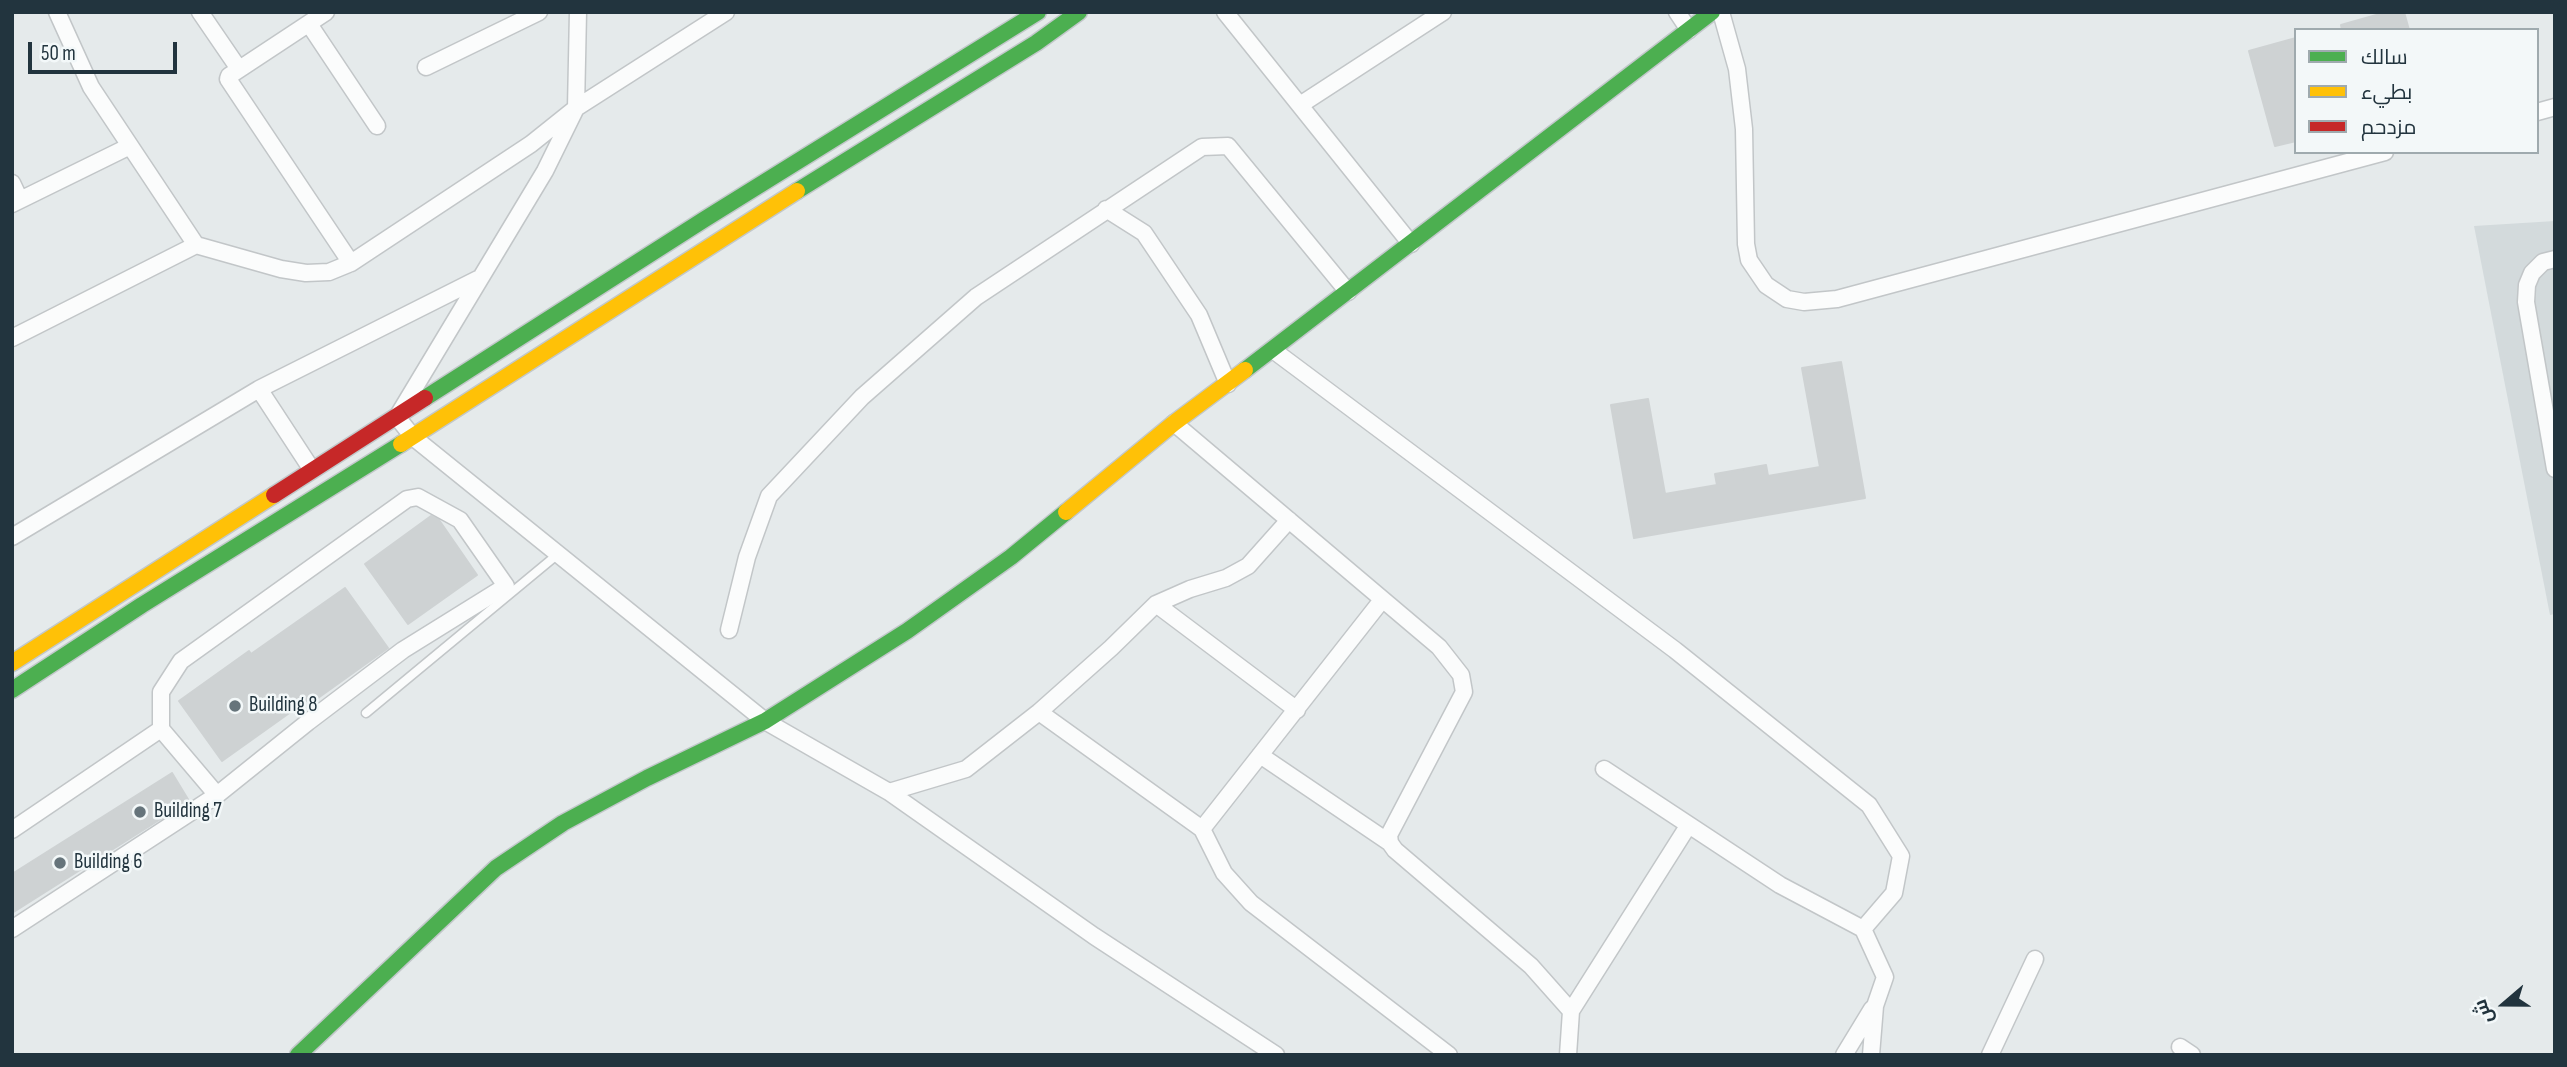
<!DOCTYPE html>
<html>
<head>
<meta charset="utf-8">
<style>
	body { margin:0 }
	#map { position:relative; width:2567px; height:1067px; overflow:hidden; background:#e5eaeb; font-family:"Sofia Sans Condensed",Cairo,sans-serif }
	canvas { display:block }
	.frame { position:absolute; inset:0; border:14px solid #22343e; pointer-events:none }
	.legend { position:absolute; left:2294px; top:28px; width:245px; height:126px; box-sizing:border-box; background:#f3f8f9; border:2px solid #9faaae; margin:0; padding:9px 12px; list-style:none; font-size:21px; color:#22343e }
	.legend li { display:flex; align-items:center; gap:14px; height:35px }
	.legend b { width:35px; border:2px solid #9faaae }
	.north { position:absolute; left:2469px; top:969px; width:70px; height:70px; -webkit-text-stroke:5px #f3f8f9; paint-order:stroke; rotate:250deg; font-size:19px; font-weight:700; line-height:28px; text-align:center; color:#22343e }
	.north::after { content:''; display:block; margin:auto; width:24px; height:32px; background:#22343e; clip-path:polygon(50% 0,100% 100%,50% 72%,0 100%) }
	.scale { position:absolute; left:28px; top:42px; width:149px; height:32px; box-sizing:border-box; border:4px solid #22343e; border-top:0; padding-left:9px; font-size:21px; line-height:24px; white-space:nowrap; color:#22343e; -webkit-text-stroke:5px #f3f8f9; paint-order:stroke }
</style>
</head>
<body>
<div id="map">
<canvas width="2567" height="1067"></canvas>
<div class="frame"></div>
<ul class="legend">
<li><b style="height:9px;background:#4caf50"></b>سالك</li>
<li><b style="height:9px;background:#ffc107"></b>بطيء</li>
<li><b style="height:9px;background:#c62828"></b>مزدحم</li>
</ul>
<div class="north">ش</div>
<div class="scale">50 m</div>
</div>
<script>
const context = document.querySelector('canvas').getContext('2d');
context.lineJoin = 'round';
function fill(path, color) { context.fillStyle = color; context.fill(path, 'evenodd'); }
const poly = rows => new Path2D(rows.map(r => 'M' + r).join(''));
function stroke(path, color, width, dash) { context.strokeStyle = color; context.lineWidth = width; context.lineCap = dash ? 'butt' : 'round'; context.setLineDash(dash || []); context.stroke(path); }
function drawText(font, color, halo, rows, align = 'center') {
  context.font = font + ' "Sofia Sans Condensed",sans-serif'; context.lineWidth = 5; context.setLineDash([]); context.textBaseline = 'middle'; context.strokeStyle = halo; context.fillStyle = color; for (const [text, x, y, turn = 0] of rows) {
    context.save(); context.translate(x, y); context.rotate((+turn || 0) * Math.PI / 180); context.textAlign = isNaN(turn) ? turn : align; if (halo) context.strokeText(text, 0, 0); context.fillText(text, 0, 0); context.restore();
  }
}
fill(poly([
	[2555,221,2555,614,2550,615,2474,226]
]), '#d3dadc');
const building = poly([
	[2387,12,2404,12,2409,30,2342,30,2341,25,2387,12],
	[2296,38,2296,141,2275,146,2249,51,2296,38],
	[1841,362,1865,498,1634,538,1611,405,1648,399,1665,494,1717,485,1715,474,1766,465,1768,476,1820,467,1802,368,1841,362],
	[431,516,439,520,477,575,408,624,365,564,431,516],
	[345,588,388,648,318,698,316,694,222,761,179,701,249,651,251,654,345,588],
	[172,773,189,801,12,913,12,874,172,773]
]);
fill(building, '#ced2d3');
stroke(building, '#ced2d3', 2);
const lane = poly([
	[366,713,558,554]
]);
const street = poly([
	[57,12,91,87,196,245,281,269,306,273,329,272,351,263,531,144,576,108,726,12],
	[200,12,239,69],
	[326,12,229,76,228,79,351,263],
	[578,12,576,108,545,171,397,417,413,437,765,721,889,792,1094,936,1276,1055],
	[1225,12,1411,244],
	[1677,12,1689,30],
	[1721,12,1737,69,1744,129,1746,244,1749,260,1766,285,1787,299,1804,302,1837,299,2385,152],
	[309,24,377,126],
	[426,67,539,12],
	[1300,105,1443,12],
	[2537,112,2555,107],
	[12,183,20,200],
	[12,204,130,146],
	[1106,209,1144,233,1199,315,1228,384],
	[2555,259,2543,262,2532,273,2527,285,2526,302,2555,469],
	[12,338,196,245],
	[1273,350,1675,650,1869,805,1901,856,1894,893,1863,929],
	[259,389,312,470],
	[1174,423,1439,647,1461,675,1464,692,1389,835,1390,843,1395,850,1531,966,1571,1011,1568,1055],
	[12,537,259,389,478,279],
	[1156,604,1297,710],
	[729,630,747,557,769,496,862,397,976,297,1202,147,1228,146,1348,292],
	[1039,712,1202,829,1224,873,1251,903,1449,1055],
	[161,729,217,795],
	[1260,755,1390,843],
	[1604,769,1780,885,1863,929,1885,977,1875,1006,1871,1055],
	[889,792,966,769,1039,712,1111,648,1156,604,1190,589,1226,578,1248,566,1289,520],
	[1202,829,1382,600],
	[12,830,161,729,161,692,181,661,407,499,418,497,460,520,506,586,403,650,308,722,217,795,12,929],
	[1571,1011,1688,826],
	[2180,1047,2192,1055],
	[1844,1055,1872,1009],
	[1990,1055,2035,959]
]);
const fast = poly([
	[797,191,1036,43,1079,12],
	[1245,370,1712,12],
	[425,398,705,219,1038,12],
	[12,690,142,605,401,444],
	[298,1055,496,868,563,823,647,778,765,721,907,631,1011,557,1066,512]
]);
const slow = poly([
	[401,444,797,191],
	[1066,512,1174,423,1245,370],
	[12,663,274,495]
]);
const jam = poly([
	[274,495,425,398]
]);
stroke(lane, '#c2c6c8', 11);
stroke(street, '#c2c6c8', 19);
stroke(fast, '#c2c8ca', 19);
stroke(slow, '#c2c8ca', 19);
stroke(jam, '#c2c8ca', 19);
stroke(lane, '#fbfcfc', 8);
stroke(street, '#fbfcfc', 16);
stroke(fast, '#4caf50', 16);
stroke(slow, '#ffc107', 16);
stroke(jam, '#c62828', 16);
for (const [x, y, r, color] of [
	[235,706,7,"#66747b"],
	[140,812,7,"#66747b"],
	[60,863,7,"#66747b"]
]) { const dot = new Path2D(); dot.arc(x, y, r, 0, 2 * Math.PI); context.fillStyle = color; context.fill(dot); stroke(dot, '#f3f8f9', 2.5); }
drawText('21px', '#22343e', '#f3f8f9', [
	["Building 8",249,706],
	["Building 7",154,812],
	["Building 6",74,863]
], 'left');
</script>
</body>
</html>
